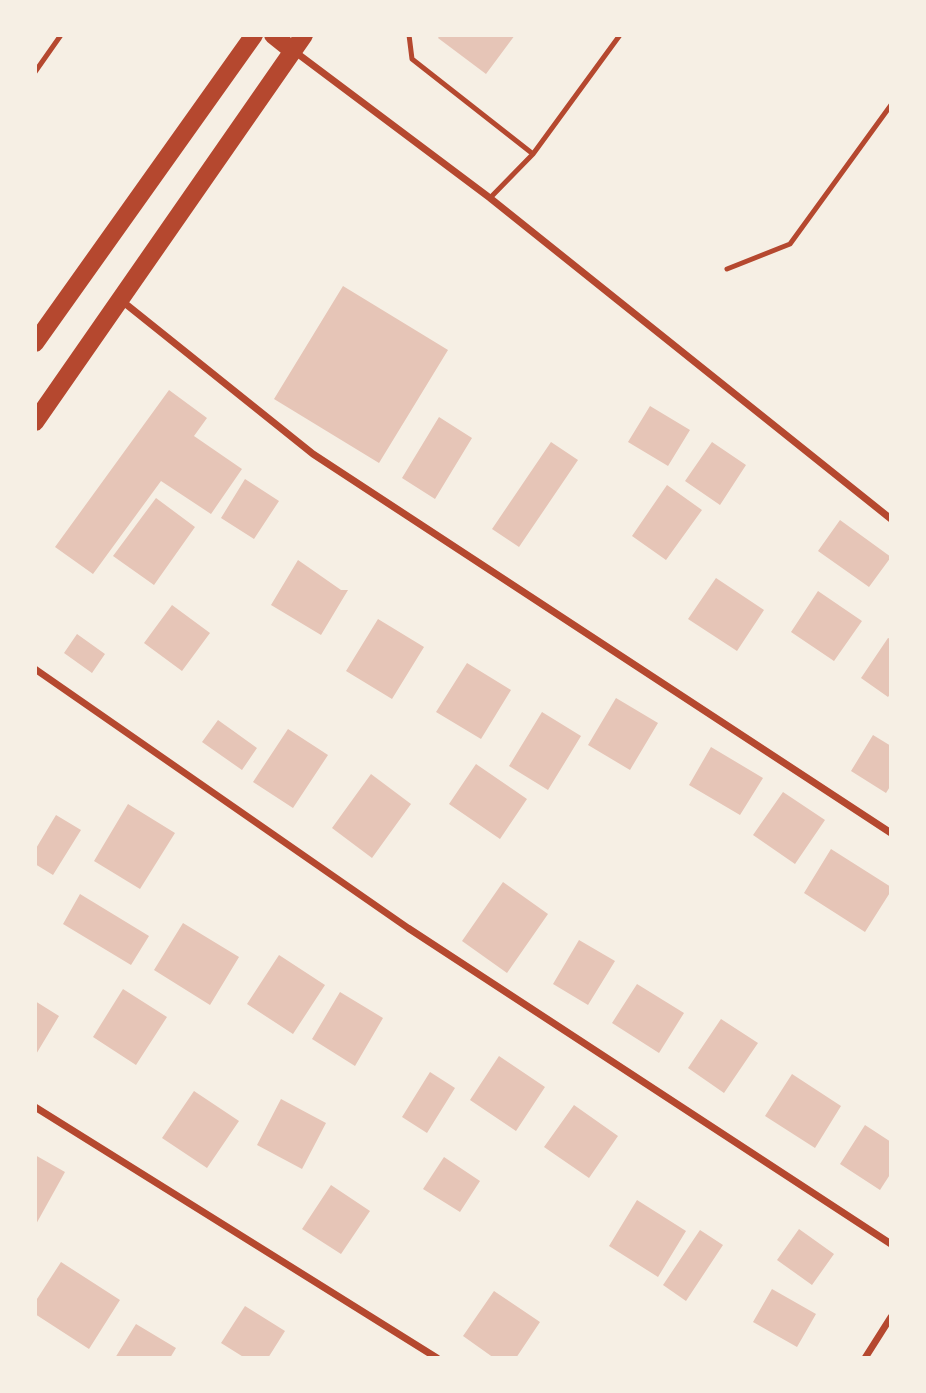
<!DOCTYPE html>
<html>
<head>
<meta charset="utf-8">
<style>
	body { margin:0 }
	#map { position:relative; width:926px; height:1393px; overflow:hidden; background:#f6efe4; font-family:"Open Sans",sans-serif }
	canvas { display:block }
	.frame { position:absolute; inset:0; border:37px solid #f6efe4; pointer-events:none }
</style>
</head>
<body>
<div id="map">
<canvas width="926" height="1393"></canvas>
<div class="frame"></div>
</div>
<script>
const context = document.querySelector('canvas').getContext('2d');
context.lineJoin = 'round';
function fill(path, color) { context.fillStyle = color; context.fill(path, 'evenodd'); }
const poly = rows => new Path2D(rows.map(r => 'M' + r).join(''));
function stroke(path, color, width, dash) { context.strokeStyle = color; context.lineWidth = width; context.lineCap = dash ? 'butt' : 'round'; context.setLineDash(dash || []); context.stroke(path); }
fill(poly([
	[440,35,515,35,486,74,438,38],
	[343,286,448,350,379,463,274,399],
	[169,390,207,418,194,436,242,469,211,514,161,481,93,574,55,547],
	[650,406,690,430,668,466,628,442],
	[439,417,472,438,435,499,402,478],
	[551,442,578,460,519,547,492,529],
	[712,442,746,465,720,505,685,481],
	[245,479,279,501,254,539,221,518],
	[667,485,702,510,666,560,632,536],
	[156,498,195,527,154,585,113,556],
	[840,520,891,557,869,587,818,551],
	[298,560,341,590,348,590,321,635,271,605],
	[716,578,764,610,737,651,688,619],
	[818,591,862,621,834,661,791,632],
	[172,605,210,633,182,671,144,643],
	[378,619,424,647,392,699,346,671],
	[77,634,105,654,92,673,64,653],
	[888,638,891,639,891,693,888,697,861,678],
	[467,663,511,690,481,739,436,712],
	[616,698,658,723,630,770,588,745],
	[542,712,581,736,548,790,509,766],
	[218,720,257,748,242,770,202,742],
	[288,729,328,755,293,808,253,782],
	[873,735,891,746,891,785,886,793,851,771],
	[711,747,763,778,740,815,689,785],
	[476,764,527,799,500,839,449,804],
	[371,774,411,804,372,858,332,828],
	[783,792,825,820,795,864,753,835],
	[128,804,175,833,140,889,94,861],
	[56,815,81,830,53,875,35,864,35,850],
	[831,849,891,887,891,891,865,932,804,893],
	[503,882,548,914,507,973,462,941],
	[80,894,149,936,131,965,63,924],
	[183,923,239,957,210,1005,154,970],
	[579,940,615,961,588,1005,553,984],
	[279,955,325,985,293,1034,247,1004],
	[637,984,684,1013,659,1053,612,1023],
	[123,989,167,1017,136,1065,93,1037],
	[340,992,383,1018,355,1066,312,1039],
	[35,1001,59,1016,35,1056],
	[721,1019,758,1043,724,1093,688,1068],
	[499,1056,545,1087,516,1131,470,1100],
	[430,1072,455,1088,427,1133,402,1117],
	[792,1074,841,1106,815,1148,765,1116],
	[194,1091,239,1121,207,1168,162,1138],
	[281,1099,326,1123,302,1169,257,1145],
	[574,1105,618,1136,589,1178,544,1147],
	[865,1125,891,1142,891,1173,880,1190,840,1164],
	[35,1155,65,1172,35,1226],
	[444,1157,480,1181,460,1212,423,1189],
	[331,1185,370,1211,341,1254,302,1229],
	[637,1200,686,1231,658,1277,609,1246],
	[799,1229,834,1254,812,1285,777,1260],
	[700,1230,723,1245,686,1301,663,1285],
	[61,1262,120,1300,89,1349,35,1314,35,1302],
	[772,1289,816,1314,797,1347,753,1322],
	[494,1291,540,1322,516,1358,494,1358,463,1336],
	[245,1306,285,1331,268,1358,245,1358,221,1343],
	[136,1324,176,1348,170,1358,115,1358]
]), '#e6c5b7');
stroke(poly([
	[409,35,412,59,533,154],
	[35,72,61,35],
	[490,198,533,154,620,35],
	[727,269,790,244,891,105]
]), '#b5482f', 5);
stroke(poly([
	[294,51,490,198,891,519],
	[122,301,313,454,891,833],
	[35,669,408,928,891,1244],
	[35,1107,437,1358],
	[865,1358,891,1317]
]), '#b5482f', 7);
stroke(poly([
	[273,35,293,51],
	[35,343,254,35],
	[35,422,304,35]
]), '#b5482f', 18);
</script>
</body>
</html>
